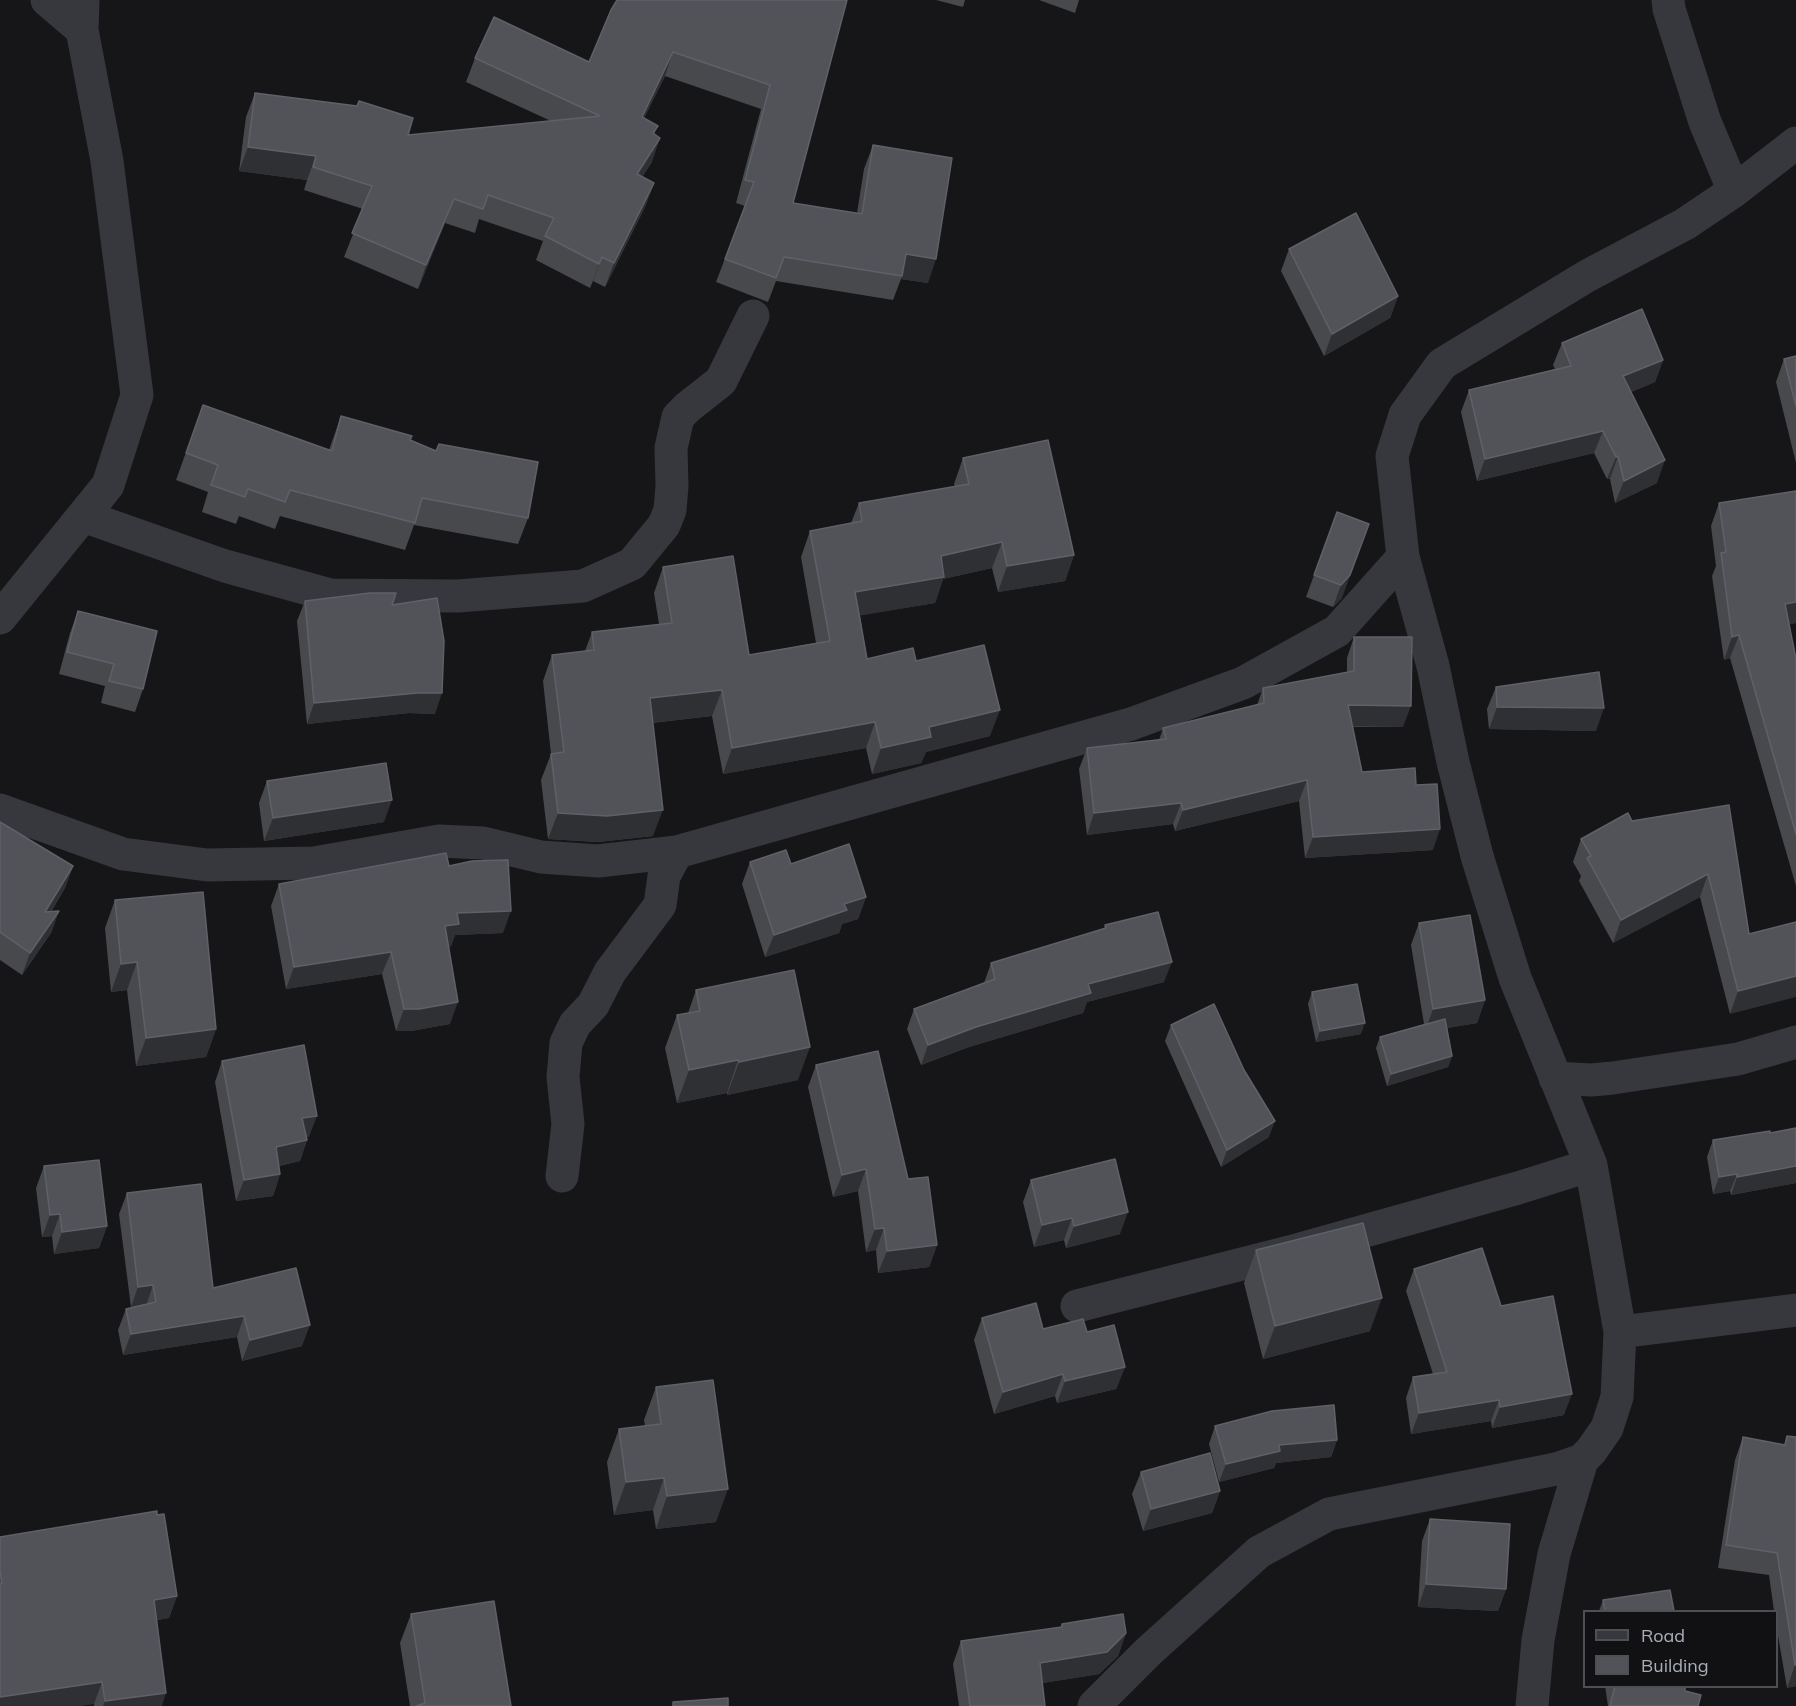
<!DOCTYPE html>
<html>
<head>
<meta charset="utf-8">
<style>
	body { margin:0 }
	#map { position:relative; width:1796px; height:1706px; overflow:hidden; background:#161618; font-family:Mulish,sans-serif }
	canvas { display:block }
	.legend { position:absolute; left:1583px; top:1610px; width:195px; height:78px; box-sizing:border-box; background:#111113; border:2px solid #4d4f55; margin:0; padding:8px 10px; list-style:none; font-size:18px; color:#a8adb8 }
	.legend li { display:flex; align-items:center; gap:12px; height:30px }
	.legend b { width:30px; border:2px solid #4d4f55 }
</style>
</head>
<body>
<div id="map">
<canvas width="1796" height="1706"></canvas>
<ul class="legend">
<li><b style="height:8px;background:#37383d"></b>Road</li>
<li><b style="height:16px;background:#525359"></b>Building</li>
</ul>
</div>
<script>
const context = document.querySelector('canvas').getContext('2d');
context.lineJoin = 'round';
const poly = rows => new Path2D(rows.map(r => 'M' + r).join(''));
function stroke(path, color, width, dash) { context.strokeStyle = color; context.lineWidth = width; context.lineCap = dash ? 'butt' : 'round'; context.setLineDash(dash || []); context.stroke(path); }
function fill(path, color) { context.fillStyle = color; context.fill(path, 'evenodd'); }
stroke(poly([
	[47,0,82,30],
	[1668,0,1669,9,1705,122,1734,191],
	[83,516,225,566,330,595,458,596,583,586,632,564,664,525,670,510,672,486,671,448,678,417,688,407,721,381,753,316],
	[0,618,108,485,137,395,107,161,82,30,83,0],
	[0,810,123,854,207,865,314,863,439,841,483,843,541,857,598,861,677,852,1131,724,1243,683,1337,631,1403,557],
	[1555,1078,1591,1080,1613,1078,1738,1059,1796,1042],
	[562,1176,568,1124,563,1077,566,1043,575,1024,593,1005,610,972,660,905,664,876,677,852],
	[1077,1306,1297,1250,1518,1188,1591,1165],
	[1620,1332,1796,1310],
	[1094,1706,1149,1651,1259,1552,1329,1514,1556,1469,1582,1460,1591,1451,1607,1428,1617,1397,1620,1332,1591,1165,1515,978,1477,856,1453,762,1433,666,1403,557,1392,456,1405,415,1442,364,1587,276,1685,224,1734,191,1796,143],
	[1532,1706,1538,1640,1554,1554,1582,1460]
]), '#37383d', 33);
fill(poly([
	[847,0,793,203,857,213,864,169,873,145,928,283,901,279,893,300,776,281,768,302,716,282,745,206,736,203,761,109,665,76,644,118,658,126,654,134,652,162,642,177,654,183,645,207,605,287,593,281,590,288,536,260,543,241,479,219,475,233,445,223,418,289,344,257,363,209,304,190,307,180,239,171,246,117,255,93,408,135,551,121,466,82,475,58,589,62],
	[936,0,965,0,963,7],
	[1039,0,1079,0,1075,13],
	[1289,249,1398,296,1390,318,1324,356,1281,271],
	[1562,343,1663,360,1655,382,1631,392,1657,483,1615,503,1610,479,1607,479,1594,453,1477,481,1461,412,1469,390,1555,369,1553,365],
	[1796,356,1796,463,1776,382,1784,359],
	[203,405,329,450,341,416,410,440,528,518,518,544,414,525,405,550,280,516,275,529,239,516,236,524,202,512,208,492,176,480],
	[963,458,1074,555,1065,581,998,592,992,568,943,579,935,603,860,615,867,659,916,661,990,736,926,752,921,763,872,774,866,748,723,774,712,716,652,723,653,836,598,842,548,839,541,780,551,754,543,681,552,655,585,651,592,632,659,624,654,593,663,567,749,655,816,643,801,557,810,531,851,523,859,503,955,487,954,484],
	[1719,503,1796,623,1789,624,1796,659,1796,886,1730,658,1724,660,1712,576,1716,566,1711,526],
	[1337,512,1342,598,1333,607,1306,597],
	[305,601,392,605,435,714,409,713,307,724,297,621],
	[78,611,143,689,135,712,101,703,105,686,59,674,70,633],
	[1354,637,1403,727,1352,727,1362,772,1416,785,1433,850,1305,858,1299,801,1175,831,1173,824,1087,835,1079,769,1087,748,1159,740,1163,728,1257,705,1263,688,1347,672,1347,658],
	[1496,687,1596,731,1489,729,1487,709],
	[267,781,384,822,264,841,259,803],
	[1729,805,1749,934,1796,922,1730,1014,1700,897,1613,943,1579,881,1581,876,1573,862,1581,839,1632,821],
	[0,822,73,866,65,888,51,912,59,911,51,933,22,975,0,960],
	[750,862,791,864,866,897,858,919,842,924,839,933,765,957,742,884],
	[449,866,503,933,455,935,451,946,449,947,450,1024,411,1031,396,1031,382,974,286,989,271,906,279,884],
	[115,900,216,1029,206,1057,136,1066,127,990,111,992,105,928],
	[1419,923,1485,1000,1477,1023,1447,1028,1452,1056,1448,1067,1387,1086,1376,1048,1380,1037,1424,1024,1411,945],
	[1105,925,1164,982,1087,1002,1083,1013,969,1047,921,1065,907,1029,914,1009,984,983,991,963,1104,929],
	[696,990,798,1080,727,1095,727,1093,677,1103,665,1048,677,1015,688,1013],
	[1312,992,1361,1034,1316,1042,1308,1004],
	[1171,1025,1269,1137,1221,1167,1165,1041],
	[222,1061,309,1137,307,1137,307,1140,300,1161,279,1166,280,1174,273,1196,236,1201,215,1082],
	[816,1065,908,1179,937,1245,929,1267,878,1273,876,1250,866,1252,858,1191,833,1197,808,1087],
	[1796,1128,1796,1183,1731,1195,1730,1191,1713,1194,1707,1157,1713,1140,1770,1133],
	[44,1166,107,1226,99,1248,54,1254,52,1236,42,1237,36,1188],
	[1031,1180,1120,1234,1066,1248,1064,1240,1034,1247,1023,1202],
	[127,1193,213,1288,302,1346,242,1361,237,1337,123,1355,118,1330,126,1309,135,1307,131,1307,119,1214],
	[1256,1250,1370,1331,1263,1359,1244,1283],
	[1414,1269,1501,1306,1564,1415,1492,1428,1491,1421,1411,1434,1406,1398,1413,1377,1433,1374,1406,1291],
	[982,1318,1043,1329,1087,1332,1125,1367,1116,1389,1057,1403,1055,1396,994,1414,974,1340],
	[656,1387,716,1522,656,1529,653,1510,614,1515,607,1462,619,1429,645,1426,644,1420],
	[1215,1426,1337,1440,1331,1457,1276,1463,1274,1468,1219,1482,1209,1444],
	[1787,1436,1796,1686,1787,1688,1776,1624,1776,1611,1774,1611,1769,1575,1718,1568,1735,1460,1743,1437,1784,1445],
	[1141,1472,1220,1491,1212,1513,1143,1531,1132,1494],
	[1430,1519,1506,1589,1498,1611,1418,1607,1422,1541],
	[0,1537,177,1596,169,1618,157,1620,162,1706,94,1706,94,1704,0,1706],
	[1603,1600,1674,1611,1599,1611],
	[411,1614,511,1706,410,1706,400,1643],
	[1062,1624,1126,1633,1118,1656,1099,1674,1042,1683,1045,1706,959,1706,953,1664,961,1641,1060,1628],
	[1605,1686,1685,1686,1685,1691,1698,1706,1608,1706]
]), '#47494d');
fill(poly([
	[673,52,665,76,633,141,642,117],
	[660,138,652,162,628,198,637,174],
	[248,147,316,156,307,180,239,171],
	[654,183,645,207,605,287,614,263],
	[454,199,445,223,418,289,426,265],
	[906,254,936,259,928,283,901,279],
	[602,257,593,281,590,288,599,264],
	[1398,296,1390,318,1324,356,1332,334],
	[1663,360,1655,382,1615,399,1623,376],
	[1603,431,1594,453,1477,481,1485,459],
	[1618,456,1610,479,1607,479,1616,457],
	[1665,460,1657,483,1615,503,1624,481],
	[1369,524,1342,598,1333,607,1341,585],
	[1002,542,992,568,943,579,935,603,846,618,855,592,941,556],
	[1074,555,1065,581,998,592,1007,566],
	[1796,602,1796,623,1777,627,1785,604],
	[1739,635,1730,658,1724,660,1732,637],
	[722,690,712,716,640,724,650,698],
	[417,693,442,693,435,714,409,713,307,724,314,703],
	[1348,705,1411,706,1403,727,1340,726],
	[1497,707,1604,708,1596,731,1489,729],
	[1000,710,990,736,926,752,921,763,872,774,881,748,929,727],
	[875,722,866,748,723,774,732,748],
	[1307,780,1299,801,1175,831,1183,810],
	[392,800,384,822,264,841,273,818],
	[1181,803,1173,824,1087,835,1094,813],
	[663,810,653,836,598,842,548,839,558,813],
	[1440,829,1433,850,1305,858,1313,837],
	[73,866,65,888,37,934,45,912],
	[1708,874,1700,897,1613,943,1621,920],
	[866,897,858,919,842,924,839,933,765,957,774,935,844,904],
	[59,911,51,933,22,975,30,953],
	[511,911,503,933,455,935,451,946,437,949,445,926,457,913],
	[391,952,382,974,286,989,294,967],
	[137,962,127,990,111,992,121,964],
	[1172,962,1164,982,1087,1002,1083,1013,969,1047,921,1065,928,1045,1088,984],
	[1796,976,1796,997,1730,1014,1738,991],
	[1485,1000,1477,1023,1425,1032,1433,1009],
	[458,1002,450,1024,411,1031,396,1031,404,1009],
	[1365,1023,1361,1034,1316,1042,1320,1031],
	[216,1029,206,1057,136,1066,146,1038],
	[810,1047,798,1080,727,1095,739,1062],
	[1452,1056,1448,1067,1387,1086,1391,1074],
	[738,1060,727,1093,677,1103,689,1070],
	[317,1116,309,1137,295,1139,302,1118],
	[1275,1121,1269,1137,1221,1167,1227,1150],
	[307,1140,300,1161,268,1168,276,1147],
	[1796,1166,1796,1183,1731,1195,1737,1177],
	[866,1169,858,1191,833,1197,842,1175],
	[280,1174,273,1196,236,1201,244,1180],
	[1737,1174,1730,1191,1713,1194,1719,1177],
	[1128,1212,1120,1234,1066,1248,1074,1226],
	[60,1214,52,1236,42,1237,50,1215],
	[1072,1218,1064,1240,1034,1247,1042,1225],
	[107,1226,99,1248,54,1254,62,1232],
	[884,1228,876,1250,866,1252,875,1229],
	[937,1245,929,1267,878,1273,887,1251],
	[153,1285,146,1306,131,1307,138,1287],
	[1382,1298,1370,1331,1263,1359,1275,1326],
	[244,1316,237,1337,123,1355,131,1334],
	[310,1325,302,1346,242,1361,250,1340],
	[1125,1367,1116,1389,1057,1403,1065,1381],
	[1063,1374,1055,1396,994,1414,1003,1392],
	[1572,1394,1564,1415,1492,1428,1500,1407],
	[1499,1400,1491,1421,1411,1434,1419,1413],
	[1337,1440,1331,1457,1276,1463,1274,1468,1219,1482,1226,1464,1279,1445],
	[664,1478,653,1510,614,1515,626,1482],
	[728,1489,716,1522,656,1529,667,1496],
	[1220,1491,1212,1513,1143,1531,1151,1509],
	[1426,1584,1506,1589,1498,1611,1418,1607],
	[177,1596,169,1618,146,1622,154,1600],
	[1126,1633,1118,1656,1099,1674,1032,1685,1040,1663],
	[1795,1665,1796,1665,1796,1686,1787,1688],
	[102,1682,94,1704,81,1706,0,1706,0,1697],
	[166,1693,162,1706,103,1706,105,1701]
]), '#2f3033');
const building = poly([
	[617,0,847,0,793,203,862,214,873,145,952,158,936,259,906,254,902,276,784,257,776,278,725,259,754,182,745,180,770,85,673,52,642,117,658,126,653,133,660,138,637,174,654,183,614,263,602,257,599,264,545,236,554,218,488,195,483,209,454,199,426,265,352,233,372,186,313,167,316,156,248,147,255,93,357,106,359,101,413,118,408,135,600,116,475,58,494,17,589,62,611,10,617,0],
	[1356,213,1398,296,1332,334,1289,249,1356,213],
	[1642,309,1663,360,1623,376,1665,460,1624,481,1618,456,1616,457,1603,431,1485,459,1469,390,1571,366,1562,343,1642,309],
	[1796,356,1796,406,1784,359,1796,356],
	[203,405,332,451,341,416,412,436,410,440,436,451,439,444,538,462,528,518,422,498,415,523,290,490,285,502,248,489,245,497,211,485,218,465,186,453,203,405],
	[1048,440,1074,555,1007,566,1002,542,941,556,944,577,855,592,867,659,913,648,916,661,984,645,1000,710,929,727,931,737,881,748,875,722,732,748,722,690,650,698,663,810,607,816,558,813,551,754,564,752,552,655,594,650,592,632,672,623,663,567,733,556,749,655,830,641,810,531,862,521,859,503,969,484,963,458,1048,440],
	[1796,491,1796,602,1785,604,1796,659,1796,834,1739,635,1732,637,1721,553,1726,552,1719,503,1796,491],
	[1337,512,1369,524,1350,575,1341,585,1314,575,1337,512],
	[370,593,396,593,392,605,437,598,444,641,442,693,417,693,314,703,305,601,370,593],
	[78,611,157,631,143,689,109,681,114,664,67,652,78,611],
	[1354,637,1412,637,1411,706,1348,705,1362,772,1415,768,1416,785,1437,784,1440,829,1313,837,1307,780,1183,810,1181,803,1094,813,1087,748,1166,739,1163,728,1264,703,1263,688,1354,671,1354,637],
	[1599,672,1604,708,1497,707,1496,687,1599,672],
	[386,763,392,800,273,818,267,781,386,763],
	[1729,805,1749,934,1796,922,1796,976,1738,991,1708,874,1621,920,1587,858,1591,856,1581,839,1628,813,1632,821,1729,805],
	[0,822,73,866,45,912,59,911,30,953,0,932,0,822],
	[849,844,866,897,844,904,847,910,774,935,750,862,786,850,791,864,849,844],
	[446,853,449,866,472,861,508,860,511,911,457,913,459,924,445,926,458,1002,419,1009,404,1009,391,952,294,967,279,884,446,853],
	[203,892,216,1029,146,1038,137,962,121,964,115,900,203,892],
	[1158,912,1172,962,1088,984,1091,993,976,1027,928,1045,914,1009,995,979,991,963,1106,928,1105,925,1158,912],
	[1470,915,1485,1000,1433,1009,1419,923,1470,915],
	[794,970,810,1047,739,1062,738,1060,689,1070,677,1015,700,1011,696,990,794,970],
	[1357,984,1365,1023,1320,1031,1312,992,1357,984],
	[1214,1004,1244,1070,1275,1121,1227,1150,1171,1025,1214,1004],
	[1445,1019,1452,1056,1391,1074,1380,1037,1445,1019],
	[304,1045,317,1116,302,1118,307,1140,276,1147,280,1174,244,1180,222,1061,304,1045],
	[878,1051,908,1179,928,1177,937,1245,887,1251,884,1228,875,1229,866,1169,842,1175,816,1065,878,1051],
	[1796,1128,1796,1166,1737,1177,1737,1174,1719,1177,1713,1140,1770,1131,1770,1133,1796,1128],
	[1115,1159,1128,1212,1074,1226,1072,1218,1042,1225,1031,1180,1115,1159],
	[99,1160,107,1226,62,1232,60,1214,50,1215,44,1166,99,1160],
	[201,1184,213,1288,296,1268,310,1325,250,1340,244,1316,131,1334,126,1309,156,1302,153,1285,138,1287,127,1193,201,1184],
	[1363,1223,1382,1298,1275,1326,1256,1250,1363,1223],
	[1482,1248,1501,1306,1553,1296,1572,1394,1500,1407,1499,1400,1419,1413,1413,1377,1447,1372,1414,1269,1482,1248],
	[1036,1303,1043,1329,1083,1319,1087,1332,1114,1325,1125,1367,1065,1381,1063,1374,1003,1392,982,1318,1036,1303],
	[713,1380,728,1489,667,1496,664,1478,626,1482,619,1429,661,1424,656,1387,713,1380],
	[1334,1405,1337,1440,1279,1445,1280,1451,1226,1464,1215,1426,1272,1411,1334,1405],
	[1787,1436,1796,1437,1796,1665,1795,1665,1777,1553,1726,1545,1743,1437,1785,1445,1787,1436],
	[1210,1453,1220,1491,1151,1509,1141,1472,1210,1453],
	[157,1511,157,1515,164,1514,177,1596,154,1600,166,1693,105,1701,102,1682,0,1697,0,1584,2,1583,0,1571,0,1537,157,1511],
	[1430,1519,1510,1524,1506,1589,1426,1584,1430,1519],
	[1670,1590,1674,1611,1605,1611,1603,1600,1670,1590],
	[494,1601,511,1706,416,1706,425,1703,411,1614,494,1601],
	[1123,1614,1126,1633,1107,1652,1040,1663,1045,1706,970,1706,961,1641,1062,1627,1062,1624,1123,1614],
	[1615,1686,1685,1686,1685,1691,1701,1695,1698,1706,1610,1706,1615,1686],
	[728,1698,728,1706,673,1706,673,1702,728,1698]
]);
fill(building, '#525359');
stroke(building, '#5f6168', 1.5);
</script>
</body>
</html>
